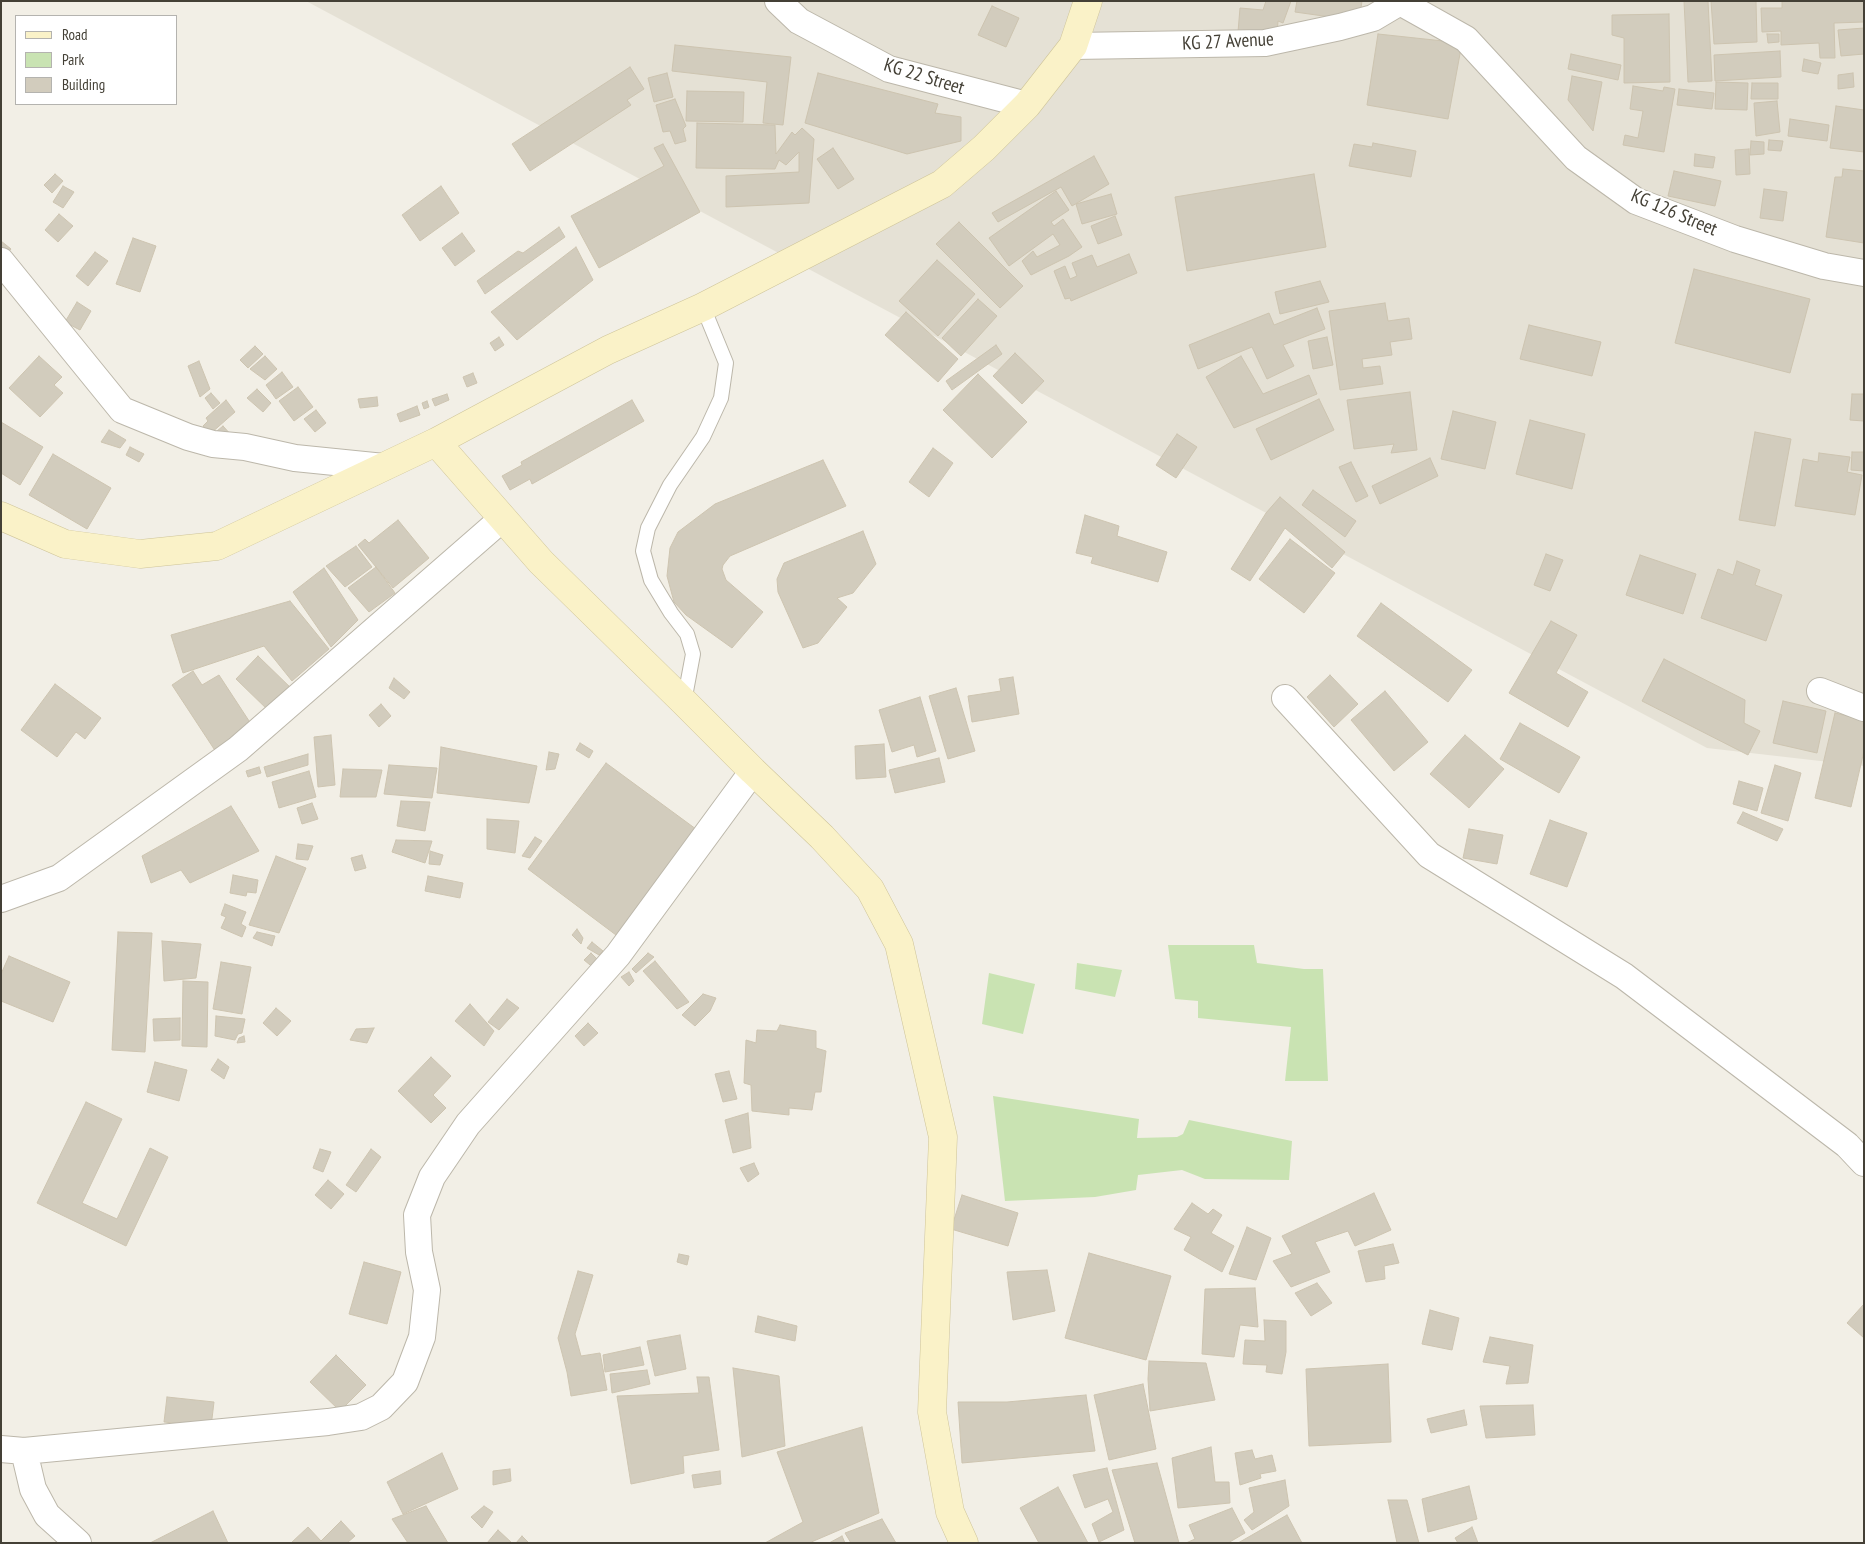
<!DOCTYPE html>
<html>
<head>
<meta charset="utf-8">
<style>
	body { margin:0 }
	#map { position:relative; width:1865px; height:1544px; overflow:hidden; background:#f2efe6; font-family:"PT Sans Narrow",sans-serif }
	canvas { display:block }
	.frame { position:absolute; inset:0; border:2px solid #444036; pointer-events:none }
	.legend { position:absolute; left:15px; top:15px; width:162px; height:90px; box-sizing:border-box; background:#fff; border:1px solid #b4b3af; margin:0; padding:6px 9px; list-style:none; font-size:15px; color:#444036 }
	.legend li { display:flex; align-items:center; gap:10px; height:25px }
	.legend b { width:25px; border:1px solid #b4b3af }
</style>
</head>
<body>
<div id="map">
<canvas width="1865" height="1544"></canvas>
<div class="frame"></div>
<ul class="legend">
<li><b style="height:6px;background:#faf2c8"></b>Road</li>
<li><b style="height:14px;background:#c9e3b2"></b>Park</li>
<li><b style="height:14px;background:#d2ccbd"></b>Building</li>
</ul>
</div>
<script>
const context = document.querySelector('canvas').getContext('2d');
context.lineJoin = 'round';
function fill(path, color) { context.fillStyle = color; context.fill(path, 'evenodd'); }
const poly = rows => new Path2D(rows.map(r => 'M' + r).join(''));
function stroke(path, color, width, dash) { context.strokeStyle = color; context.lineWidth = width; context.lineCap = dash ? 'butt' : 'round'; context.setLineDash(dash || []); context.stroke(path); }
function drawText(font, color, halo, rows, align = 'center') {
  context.font = font + ' "PT Sans Narrow",sans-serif'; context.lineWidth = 4.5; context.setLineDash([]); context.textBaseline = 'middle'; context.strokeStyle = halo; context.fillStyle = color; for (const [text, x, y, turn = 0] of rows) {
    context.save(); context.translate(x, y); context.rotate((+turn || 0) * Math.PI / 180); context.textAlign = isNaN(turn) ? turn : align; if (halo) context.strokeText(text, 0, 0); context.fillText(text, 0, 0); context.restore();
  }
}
fill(poly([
	[306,1,1864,1,1864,766,1707,748]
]), '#e5e1d5');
fill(poly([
	[1168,945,1254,945,1257,963,1304,969,1323,969,1328,1081,1285,1081,1291,1027,1198,1018,1198,1001,1175,999],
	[1077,963,1122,970,1115,997,1075,989],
	[989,973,1035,984,1023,1034,982,1024],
	[993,1096,1139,1119,1137,1138,1177,1137,1183,1134,1189,1120,1292,1141,1289,1180,1205,1179,1182,1170,1138,1175,1136,1190,1095,1197,1005,1201]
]), '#c9e3b2');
const building = poly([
	[1266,1,1291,1,1283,23,1278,21,1277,35,1238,32,1240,8,1263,10,1266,1],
	[1297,1,1362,1,1359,21,1295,12,1297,1],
	[1684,1,1708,1,1712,81,1688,82,1684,1],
	[1711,1,1756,1,1757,42,1714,44,1711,1],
	[1782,1,1864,1,1864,22,1834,23,1835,58,1820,58,1819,43,1781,45,1781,31,1762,32,1761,8,1782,8,1782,1],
	[992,6,1019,18,1006,47,978,35,992,6],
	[1669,14,1670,82,1624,83,1624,38,1612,35,1612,15,1669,14],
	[1864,28,1864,54,1841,56,1838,30,1864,28],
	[1378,34,1462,43,1448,119,1367,105,1378,34],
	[1767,34,1779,34,1779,42,1768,43,1767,34],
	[675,45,791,57,783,125,763,123,767,82,672,71,675,45],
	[1780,51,1781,77,1715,81,1714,55,1780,51],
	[1571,54,1621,65,1618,80,1568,69,1571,54],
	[1804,59,1821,63,1818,74,1802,71,1804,59],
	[630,67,644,89,627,100,631,105,530,171,512,144,630,67],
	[667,73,673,97,654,102,648,78,667,73],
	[818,73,938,104,935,113,961,117,961,141,907,154,805,123,818,73],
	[1853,73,1854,87,1838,89,1838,75,1853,73],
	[1572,76,1602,82,1593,131,1568,100,1572,76],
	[1716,82,1748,83,1747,110,1715,109,1716,82],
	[1752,83,1778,83,1778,99,1751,99,1752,83],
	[1633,86,1663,91,1664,87,1675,89,1664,152,1623,145,1625,135,1638,138,1643,111,1630,109,1633,86],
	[1679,89,1714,93,1712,109,1677,105,1679,89],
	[687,91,744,92,743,122,686,121,687,91],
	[675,99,686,126,683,129,686,141,675,144,670,131,663,132,656,105,675,99],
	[1777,101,1780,132,1756,136,1754,103,1777,101],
	[1836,106,1864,110,1864,152,1830,148,1836,106],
	[1790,119,1829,125,1827,141,1788,136,1790,119],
	[697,123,775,125,776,154,792,132,795,135,802,128,814,139,809,203,726,207,726,176,799,172,799,152,786,165,779,160,775,169,696,168,697,123],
	[1769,140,1783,141,1781,151,1768,150,1769,140],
	[1751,141,1764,142,1764,154,1750,155,1751,141],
	[1373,143,1416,151,1411,177,1349,166,1354,144,1372,147,1373,143],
	[663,144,700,212,599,268,571,216,664,166,654,148,663,144],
	[833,148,854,179,838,189,817,159,833,148],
	[1749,149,1750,174,1736,175,1735,150,1749,149],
	[1695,154,1715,157,1713,168,1694,166,1695,154],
	[1094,156,1109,184,1072,206,1061,187,998,222,992,213,1094,156],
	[1843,169,1864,171,1864,243,1826,237,1835,177,1842,177,1843,169],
	[1674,171,1721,181,1715,206,1668,196,1674,171],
	[55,174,63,181,52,193,44,185,55,174],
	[1314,174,1326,247,1187,271,1175,197,1314,174],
	[63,186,74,192,63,208,53,202,63,186],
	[441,186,459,213,420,241,402,215,441,186],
	[1764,189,1787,192,1783,221,1760,218,1764,189],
	[1056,191,1069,210,1051,222,1054,226,1063,219,1082,247,1069,256,1031,275,1022,261,1033,251,1037,257,1060,245,1053,234,1009,266,989,238,1056,191],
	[1111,194,1117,214,1082,224,1076,204,1111,194],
	[59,214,73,226,58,242,45,230,59,214],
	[1115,216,1122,235,1098,244,1091,226,1115,216],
	[959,222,1023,286,1000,308,936,244,959,222],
	[559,227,565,237,485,294,477,281,518,251,523,253,559,227],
	[462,233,475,251,455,266,442,248,462,233],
	[133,238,156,246,140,292,116,284,133,238],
	[1,241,11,249,5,256,1,253,1,241],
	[576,247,593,280,517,340,491,312,576,247],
	[95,252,108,261,88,286,76,276,95,252],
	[1129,254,1137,273,1071,301,1070,298,1065,299,1054,271,1065,266,1070,279,1077,276,1072,263,1092,255,1097,267,1129,254],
	[937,260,975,294,938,336,899,301,937,260],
	[1694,269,1810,299,1790,373,1675,343,1694,269],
	[1320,281,1329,302,1280,314,1275,292,1320,281],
	[978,299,997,316,961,356,942,338,978,299],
	[77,302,91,311,80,330,65,322,77,302],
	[1385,303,1388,321,1409,318,1412,339,1390,342,1392,355,1362,359,1363,368,1380,366,1383,384,1340,390,1329,311,1385,303],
	[1317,308,1325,329,1283,345,1294,366,1267,379,1252,347,1198,369,1189,345,1269,313,1274,325,1317,308],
	[906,312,958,359,938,382,885,335,906,312],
	[1529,325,1601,342,1592,376,1520,359,1529,325],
	[499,337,504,345,495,351,490,343,499,337],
	[1327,337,1333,365,1313,369,1308,341,1327,337],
	[996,345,1002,354,952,390,946,381,996,345],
	[255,346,263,354,248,368,240,360,255,346],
	[1015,353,1044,381,1022,404,993,376,1015,353],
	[39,356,62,377,54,385,63,393,40,417,9,388,39,356],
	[265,356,277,369,265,380,250,369,265,356],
	[1241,356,1263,394,1309,375,1317,394,1234,428,1206,377,1241,356],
	[199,361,210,389,200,397,188,366,199,361],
	[282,372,293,387,276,399,266,385,282,372],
	[473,373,477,383,467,387,463,377,473,373],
	[978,374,1027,422,992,458,943,410,978,374],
	[298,387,313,407,294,421,279,401,298,387],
	[257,389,271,403,263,412,247,398,257,389],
	[1410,392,1417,450,1391,453,1394,444,1354,449,1347,400,1410,392],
	[211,393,220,403,213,409,205,398,211,393],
	[447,394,449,400,435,406,432,399,447,394],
	[1852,394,1864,394,1864,421,1850,420,1852,394],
	[377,397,378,406,360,408,358,399,377,397],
	[1319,399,1334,430,1271,460,1256,429,1319,399],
	[226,400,235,412,210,434,203,426,208,421,206,418,226,400],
	[632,400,644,421,532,484,530,479,510,490,502,476,522,465,521,462,632,400],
	[427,401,429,407,424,409,422,403,427,401],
	[417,406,420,415,400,422,397,414,417,406],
	[316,410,326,423,315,432,304,419,316,410],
	[1453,411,1496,422,1485,469,1441,459,1453,411],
	[1530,420,1585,434,1572,489,1516,474,1530,420],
	[1,422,43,447,20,485,1,473,1,422],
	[223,426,233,437,227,442,217,431,223,426],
	[109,430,126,440,120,448,101,442,109,430],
	[1755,432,1791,439,1775,526,1739,520,1755,432],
	[1177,434,1197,447,1176,478,1156,465,1177,434],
	[130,447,144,454,139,462,126,455,130,447],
	[933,448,953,463,929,497,909,482,933,448],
	[1852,452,1864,452,1864,471,1851,470,1852,452],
	[1819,453,1850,457,1847,472,1862,475,1855,515,1795,506,1803,459,1818,462,1819,453],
	[53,454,111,488,87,529,29,495,53,454],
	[1430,458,1438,476,1380,504,1372,486,1430,458],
	[823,460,846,506,730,556,723,565,722,569,726,580,763,612,732,648,686,615,674,602,667,576,670,548,678,532,715,504,823,460],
	[1351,462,1368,496,1356,502,1339,467,1351,462],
	[1313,490,1356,521,1345,537,1302,505,1313,490],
	[1280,497,1345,552,1332,568,1285,528,1250,581,1231,569,1266,513,1280,497],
	[1085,515,1119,526,1117,536,1167,552,1158,582,1091,563,1093,557,1076,553,1085,515],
	[398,520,429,558,393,588,358,545,365,539,369,543,398,520],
	[863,531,876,564,853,593,837,598,847,607,818,643,803,648,778,592,777,579,784,563,863,531],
	[1290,539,1335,573,1304,613,1259,579,1290,539],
	[356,546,372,567,345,587,326,566,356,546],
	[1546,554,1563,560,1550,591,1534,585,1546,554],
	[1640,555,1696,574,1683,614,1626,595,1640,555],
	[1737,561,1760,570,1755,585,1782,595,1766,641,1701,618,1718,569,1733,575,1737,561],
	[376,567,395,593,369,612,348,588,376,567],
	[324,568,358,620,331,647,293,592,324,568],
	[290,601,329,649,292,681,264,646,183,673,171,635,290,601],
	[1381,603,1472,670,1448,702,1357,636,1381,603],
	[1551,621,1577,635,1556,673,1588,692,1568,727,1509,693,1551,621],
	[258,656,293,690,271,713,236,679,258,656],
	[1664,659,1745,700,1744,723,1760,731,1748,755,1642,701,1664,659],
	[193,671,202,685,219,675,253,727,216,752,172,685,193,671],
	[1330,675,1358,704,1334,727,1307,697,1330,675],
	[1013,677,1019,714,972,722,968,696,1001,691,999,679,1013,677],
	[394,678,410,692,404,699,389,688,394,678],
	[55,684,101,718,85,739,76,732,57,757,21,730,55,684],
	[956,688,975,751,948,759,929,696,956,688],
	[1385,691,1428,742,1394,771,1351,720,1385,691],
	[920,697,936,751,917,757,914,745,892,752,879,710,920,697],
	[1783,701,1826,711,1817,753,1773,743,1783,701],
	[381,704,391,716,379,727,369,715,381,704],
	[1835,713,1864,720,1864,751,1851,807,1815,798,1835,713],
	[1520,723,1580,757,1559,793,1500,759,1520,723],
	[331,735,335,785,318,787,314,737,331,735],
	[1465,735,1504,769,1469,808,1430,774,1465,735],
	[580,743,593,751,589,758,576,750,580,743],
	[884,744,886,777,856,779,855,746,884,744],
	[441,747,537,766,529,803,437,793,441,747],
	[549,752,559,754,555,769,546,770,549,752],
	[308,754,308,765,267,777,264,767,308,754],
	[939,758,945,782,895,793,889,770,939,758],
	[606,763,700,832,624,941,528,869,606,763],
	[389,765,437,768,432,798,384,794,389,765],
	[1775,765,1801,773,1788,821,1761,813,1775,765],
	[259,767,261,773,248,777,246,771,259,767],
	[343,769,382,770,376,797,340,797,343,769],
	[309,771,316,797,279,808,272,782,309,771],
	[1739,781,1763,788,1757,811,1733,804,1739,781],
	[401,801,430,802,425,831,397,826,401,801],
	[312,803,318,819,302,824,297,808,312,803],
	[231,806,259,851,190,883,181,870,151,883,142,856,231,806],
	[1743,812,1783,829,1777,841,1737,823,1743,812],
	[487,819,519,821,515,853,487,849,487,819],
	[1550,820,1587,833,1567,887,1530,874,1550,820],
	[1469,829,1503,835,1497,864,1463,858,1469,829],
	[535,837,542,841,530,858,522,856,535,837],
	[396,840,432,841,425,863,392,852,396,840],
	[298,844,313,846,308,860,296,859,298,844],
	[430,851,443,855,440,865,429,864,430,851],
	[362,855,366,868,355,871,351,858,362,855],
	[276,856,306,868,279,933,249,925,276,856],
	[233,875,258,880,256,893,247,892,246,896,230,893,233,875],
	[428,876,463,883,460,898,425,891,428,876],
	[225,904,246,912,241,924,246,927,242,937,221,928,226,917,221,915,225,904],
	[577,929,583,938,581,944,572,935,577,929],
	[118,932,152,933,145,1052,112,1050,118,932],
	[257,932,275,936,272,946,253,938,257,932],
	[162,941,201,944,196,978,164,981,162,941],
	[592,942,603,951,599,955,587,948,592,942],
	[591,953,601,963,595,969,584,960,591,953],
	[648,953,654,957,636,973,632,969,648,953],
	[9,956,70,982,53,1022,1,1001,1,974,9,956],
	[655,961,689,1002,677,1009,643,971,655,961],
	[221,962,251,967,242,1014,213,1009,221,962],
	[629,972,634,981,629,986,621,977,629,972],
	[183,981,208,982,207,1047,182,1046,183,981],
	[703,994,716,998,710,1011,695,1026,682,1015,703,994],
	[507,999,519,1008,499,1030,488,1022,507,999],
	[470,1004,494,1031,484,1046,455,1021,470,1004],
	[276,1008,291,1021,277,1036,263,1023,276,1008],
	[216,1016,245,1019,242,1033,238,1034,235,1040,215,1036,216,1016],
	[180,1018,180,1040,154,1041,153,1019,180,1018],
	[588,1023,598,1033,584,1046,575,1036,588,1023],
	[780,1025,816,1031,816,1048,826,1051,821,1092,815,1092,812,1110,789,1108,789,1115,752,1111,751,1085,744,1083,746,1040,756,1043,757,1030,777,1031,780,1025],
	[374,1028,367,1043,350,1040,356,1029,374,1028],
	[244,1036,245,1042,237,1043,239,1038,244,1036],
	[431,1057,451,1076,433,1095,446,1108,431,1123,398,1091,431,1057],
	[218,1059,229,1067,224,1079,211,1070,218,1059],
	[155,1062,187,1070,179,1101,147,1092,155,1062],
	[729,1071,737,1099,723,1102,715,1074,729,1071],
	[86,1102,122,1119,82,1203,117,1219,150,1148,168,1157,126,1246,37,1203,86,1102],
	[748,1113,751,1148,733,1153,725,1120,748,1113],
	[320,1149,331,1152,323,1172,313,1168,320,1149],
	[371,1149,381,1157,356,1192,346,1185,371,1149],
	[754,1163,759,1174,748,1182,740,1168,754,1163],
	[328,1180,344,1194,331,1209,315,1195,328,1180],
	[1374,1193,1391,1230,1355,1246,1348,1231,1315,1242,1330,1272,1291,1287,1273,1261,1292,1254,1282,1236,1374,1193],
	[962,1195,1018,1213,1008,1246,951,1229,962,1195],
	[1192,1203,1208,1214,1213,1209,1222,1215,1211,1233,1234,1246,1222,1272,1184,1250,1191,1237,1174,1229,1192,1203],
	[1247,1227,1271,1238,1256,1280,1229,1274,1247,1227],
	[1393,1244,1399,1263,1384,1266,1385,1279,1366,1282,1358,1251,1393,1244],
	[1089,1253,1171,1276,1146,1360,1065,1338,1089,1253],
	[679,1254,689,1256,687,1265,677,1262,679,1254],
	[364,1262,401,1272,387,1324,349,1314,364,1262],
	[1047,1270,1055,1311,1013,1320,1007,1272,1047,1270],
	[578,1271,593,1275,575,1334,581,1356,600,1353,607,1390,571,1396,567,1372,558,1338,578,1271],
	[1317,1283,1332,1303,1311,1316,1295,1293,1317,1283],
	[1255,1288,1258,1327,1240,1325,1234,1357,1202,1354,1205,1289,1255,1288],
	[1864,1304,1864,1338,1847,1323,1864,1304],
	[1430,1310,1459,1318,1452,1350,1422,1344,1430,1310],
	[758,1316,797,1326,795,1341,755,1332,758,1316],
	[1264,1320,1286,1321,1286,1352,1282,1374,1266,1372,1267,1365,1243,1364,1245,1340,1265,1341,1264,1320],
	[680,1335,686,1369,655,1376,647,1341,680,1335],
	[1490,1337,1533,1345,1528,1383,1506,1384,1510,1366,1483,1362,1490,1337],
	[640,1347,644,1365,605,1372,603,1355,640,1347],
	[336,1355,366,1385,340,1411,310,1382,336,1355],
	[1149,1361,1206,1363,1215,1400,1150,1411,1148,1379,1149,1361],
	[1388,1364,1391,1442,1309,1446,1306,1369,1388,1364],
	[733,1368,779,1376,785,1446,742,1457,733,1368],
	[647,1370,650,1384,612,1393,610,1374,647,1370],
	[697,1377,709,1377,719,1450,683,1456,684,1473,631,1484,617,1396,699,1393,697,1377],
	[1143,1384,1156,1449,1109,1460,1094,1395,1143,1384],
	[1086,1395,1095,1451,962,1463,958,1402,1007,1402,1086,1395],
	[167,1397,214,1402,211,1427,164,1422,167,1397],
	[1533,1405,1535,1435,1486,1438,1480,1406,1533,1405],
	[1464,1410,1467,1425,1431,1433,1427,1419,1464,1410],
	[862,1427,879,1513,809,1543,765,1543,803,1522,777,1452,862,1427],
	[1211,1447,1215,1482,1229,1482,1230,1503,1178,1508,1172,1458,1211,1447],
	[1252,1450,1255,1459,1272,1455,1276,1471,1260,1474,1261,1478,1240,1485,1235,1453,1252,1450],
	[442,1453,458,1489,403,1514,387,1482,442,1453],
	[1157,1463,1179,1543,1135,1543,1112,1470,1157,1463],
	[1107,1468,1124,1530,1099,1542,1092,1524,1113,1512,1108,1499,1085,1508,1073,1475,1107,1468],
	[510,1469,511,1481,493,1485,493,1471,510,1469],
	[720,1471,721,1484,694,1488,692,1475,720,1471],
	[1285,1480,1289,1506,1252,1530,1244,1520,1254,1512,1249,1488,1285,1480],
	[1469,1486,1477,1519,1428,1532,1422,1499,1469,1486],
	[1058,1487,1088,1543,1039,1543,1020,1508,1058,1487],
	[1388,1500,1407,1500,1419,1543,1397,1543,1388,1500],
	[426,1506,448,1543,408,1543,392,1519,426,1506],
	[484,1506,493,1512,482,1528,471,1517,484,1506],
	[1232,1508,1245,1533,1228,1543,1186,1543,1195,1539,1189,1525,1232,1508],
	[213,1511,228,1543,150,1543,213,1511],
	[1287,1515,1302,1543,1238,1543,1287,1515],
	[882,1519,896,1543,851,1543,845,1533,882,1519],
	[341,1521,355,1536,347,1543,291,1543,308,1527,321,1541,341,1521],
	[1472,1527,1478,1543,1458,1543,1455,1538,1472,1527],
	[498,1530,512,1543,487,1543,498,1530],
	[522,1536,529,1543,516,1543,522,1536],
	[842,1536,845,1543,829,1543,842,1536]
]);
fill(building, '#d2ccbd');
stroke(building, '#cdc4b0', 1);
const service = poly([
	[684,702,693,654,687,634,671,613,651,580,643,551,648,528,670,485,703,437,721,398,726,363,703,307]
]);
const minor = poly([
	[778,1,799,21,889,69,1027,105],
	[1400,2,1466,39,1576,158,1636,201,1735,239,1824,266,1864,273],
	[1073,46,1265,43,1340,27,1373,18,1400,2,1407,1],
	[1,261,122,410,188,437,213,444,245,447,295,458,384,467],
	[1820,691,1864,708],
	[1285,698,1429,855,1624,976,1847,1145,1864,1163],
	[1,899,59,878,238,749,502,519],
	[1,1449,24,1451,328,1422,361,1417,381,1407,405,1382,422,1337,427,1290,419,1252,417,1215,432,1177,468,1124,618,955,753,771],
	[24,1451,33,1489,47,1515,78,1543]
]);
const secondary = poly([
	[436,442,541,562,684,702,753,771,822,837,870,889,899,944,943,1137,932,1412,950,1512,964,1543],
	[1,516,65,544,140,554,217,546,436,442,608,350,703,307,942,184,984,148,1027,105,1073,46,1088,1]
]);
stroke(service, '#bcb7aa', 16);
stroke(minor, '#bcb7aa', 28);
stroke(secondary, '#cec499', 29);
stroke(service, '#fff', 14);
stroke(minor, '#fff', 26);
stroke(secondary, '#faf2c8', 28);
drawText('19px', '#444036', '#fff', [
	["KG 27 Avenue",1228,42,-3],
	["KG 22 Street",924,77,17],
	["KG 126 Street",1674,213,23]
]);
</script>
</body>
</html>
